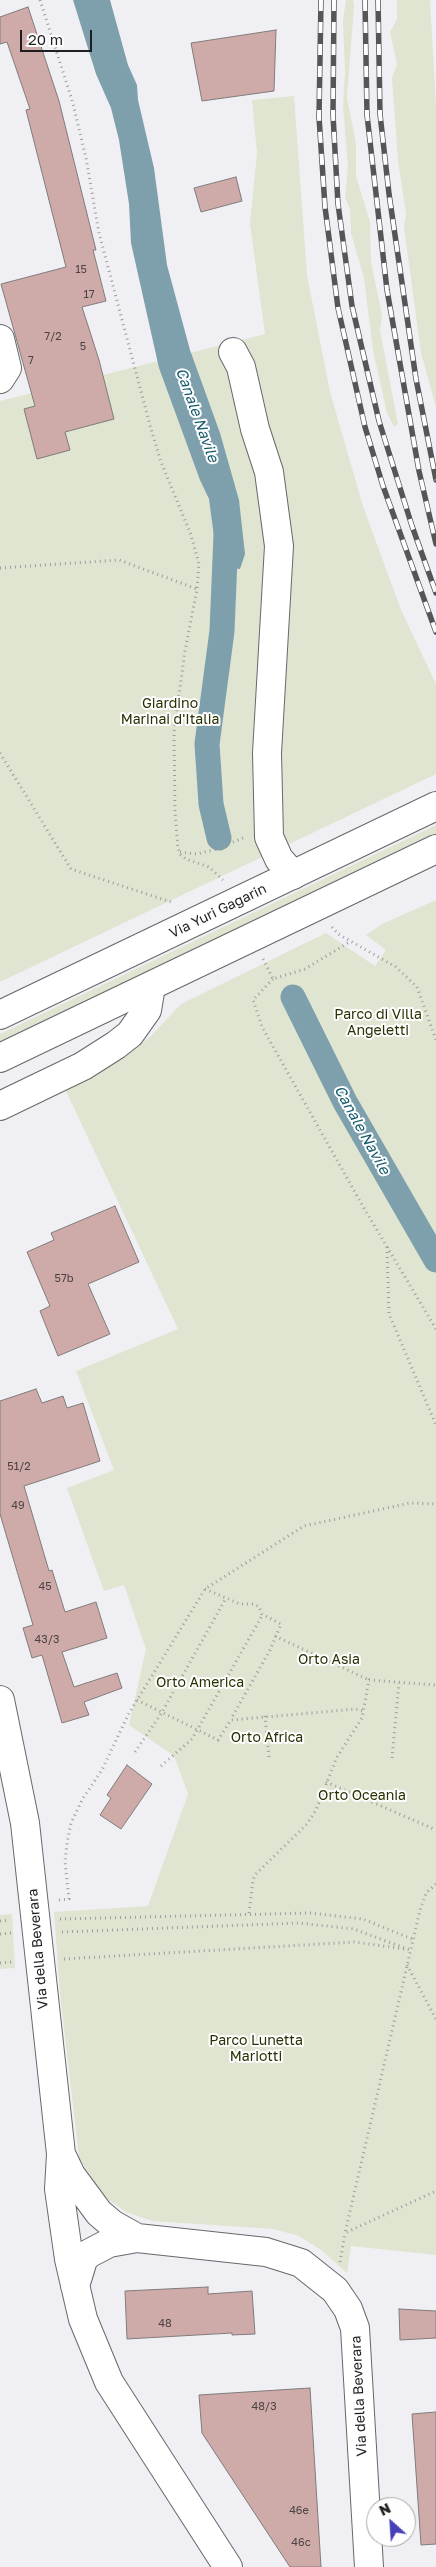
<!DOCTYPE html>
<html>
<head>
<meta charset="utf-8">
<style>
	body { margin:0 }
	#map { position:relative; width:436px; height:2567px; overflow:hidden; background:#f0f0f4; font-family:"Golos Text",sans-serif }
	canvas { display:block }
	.north { position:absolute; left:366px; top:2497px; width:50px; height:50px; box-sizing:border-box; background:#fefeff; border:1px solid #a5a5a6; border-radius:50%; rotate:334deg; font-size:14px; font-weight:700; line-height:20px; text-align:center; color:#1f1f21 }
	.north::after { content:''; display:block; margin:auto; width:18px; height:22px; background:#4840b6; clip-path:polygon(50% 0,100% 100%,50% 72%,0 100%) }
	.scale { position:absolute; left:20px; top:30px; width:72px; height:22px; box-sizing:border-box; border:2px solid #1f1f21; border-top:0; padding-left:6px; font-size:15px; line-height:18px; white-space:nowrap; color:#1f1f21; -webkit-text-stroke:4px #fefeff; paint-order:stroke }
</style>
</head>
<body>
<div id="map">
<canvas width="436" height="2567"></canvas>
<div class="north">N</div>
<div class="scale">20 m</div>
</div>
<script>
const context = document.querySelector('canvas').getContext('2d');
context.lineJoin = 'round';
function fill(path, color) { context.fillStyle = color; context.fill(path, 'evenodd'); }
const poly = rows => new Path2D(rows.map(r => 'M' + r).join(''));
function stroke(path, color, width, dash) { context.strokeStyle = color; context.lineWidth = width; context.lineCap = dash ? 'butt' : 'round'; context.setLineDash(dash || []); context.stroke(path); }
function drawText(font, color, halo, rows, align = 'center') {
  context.font = font + ' "Golos Text",sans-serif'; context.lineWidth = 4; context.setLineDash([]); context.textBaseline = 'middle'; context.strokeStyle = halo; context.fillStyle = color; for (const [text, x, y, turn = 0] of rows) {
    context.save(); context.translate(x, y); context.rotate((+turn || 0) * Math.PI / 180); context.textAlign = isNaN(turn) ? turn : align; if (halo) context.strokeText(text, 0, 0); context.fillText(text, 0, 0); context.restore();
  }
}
fill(poly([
	[346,0,353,0,354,6,347,98,356,143,356,176,370,222,371,262,382,315,380,330,398,424,394,427,387,413,373,351,364,278,351,233,350,209,345,198,348,167,343,106,345,73,343,20],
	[397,0,430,0,436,105,436,407,421,353,404,227,406,214,398,161,392,78,397,64,390,32,397,19],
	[294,96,307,275,330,392,363,506,401,610,436,684,436,774,0,982,0,401,265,334,250,224,257,153,252,100],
	[436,825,436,837,0,1045,0,1034],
	[436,900,436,2255,351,2246,347,2273,321,2250,299,2236,273,2229,152,2221,126,2212,103,2196,79,2158,60,1993,54,1912,148,1906,188,1794,174,1756,129,1725,146,1649,124,1585,104,1591,67,1488,114,1470,76,1371,178,1329,65,1089,132,1051,152,1035,181,1004,326,933,375,966,386,950,366,935,382,924],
	[12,1914,15,1968,0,1969,0,1915]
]), '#dfe5d0');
fill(poly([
	[73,0,110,0,128,65,137,85,138,100,154,168,167,265,190,350,220,433,239,500,245,554,240,569,218,567,209,499,200,480,159,368,131,243,129,204,119,140,111,108,96,74]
]), '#7ea0ac');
stroke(poly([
	[219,838,211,804,207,744,222,631,226,535],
	[293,997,345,1102,436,1260]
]), '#7ea0ac', 25);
const building = poly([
	[28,7,59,101,96,250,93,250,106,301,82,307,99,360,114,419,65,432,70,450,37,459,24,409,35,406,1,284,66,267,26,110,30,109,7,42,0,44,0,17,28,7],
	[276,30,274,91,202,101,191,43,276,30],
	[236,177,242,201,201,212,194,188,236,177],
	[115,1206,139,1262,88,1284,110,1334,58,1356,40,1311,50,1306,27,1252,54,1240,51,1233,115,1206],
	[36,1389,42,1403,63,1396,67,1408,83,1403,100,1461,24,1486,49,1571,52,1570,65,1612,96,1602,107,1638,62,1652,74,1687,117,1673,122,1688,84,1702,89,1715,62,1723,42,1655,32,1658,23,1628,33,1625,0,1514,0,1401,36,1389],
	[127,1765,152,1784,121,1829,100,1815,111,1798,107,1795,127,1765],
	[208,2287,208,2294,252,2291,255,2334,232,2335,232,2333,127,2339,125,2291,208,2287],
	[399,2309,436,2311,436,2338,400,2340,399,2309],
	[310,2388,321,2567,290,2567,202,2433,199,2395,310,2388],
	[436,2412,436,2544,421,2545,412,2414,436,2412]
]);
fill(building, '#ceaba9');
stroke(building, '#807b7b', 1);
const minor = poly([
	[0,339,7,368,0,379],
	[233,352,241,367,255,429,269,472,279,546,267,753,269,837,279,859,293,875],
	[0,1106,83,1066,116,1045,130,1034,147,1010,151,986],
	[0,1700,25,1823,61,2154,59,2189,69,2259,83,2319,109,2382,228,2567],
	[61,2154,71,2175,99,2213,112,2224,137,2238,266,2252,301,2263,335,2290,348,2309,355,2328,369,2567],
	[75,2286,83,2260,88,2254,109,2243,137,2238]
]);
const major = poly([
	[0,1015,436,806],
	[0,1058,436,849]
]);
stroke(minor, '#67686b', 30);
stroke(major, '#67686b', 30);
stroke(poly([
	[40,0,72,100,86,158,99,233,151,429,161,462,191,535,199,564,197,589,185,651,174,732,175,812,178,849,181,855,186,859,209,867,223,880],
	[0,568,119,560,197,589],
	[0,753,71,869,174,903],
	[180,852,196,854,214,850,243,838],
	[332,927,338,934,396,967,417,987,436,1040],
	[263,959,273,979,305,969,351,941],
	[273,979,253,1000,262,1027,365,1210,436,1329],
	[387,1247,389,1314,436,1425],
	[205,1589,240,1604,254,1604,259,1607,262,1614,281,1624,270,1650,231,1719],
	[275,1636,369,1680],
	[137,1700,218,1740,231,1720,356,1709,363,1711],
	[265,1716,269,1757],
	[135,1752,161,1714,226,1598],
	[392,1758,399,1683],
	[161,1766,192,1739,263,1614],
	[326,1782,436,1830],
	[436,1884,426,1893,420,1910,345,2233,436,2191],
	[59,1900,69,1899,65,1862,67,1843,71,1823,83,1798,102,1770,128,1715,205,1589,304,1526,410,1503,436,1504],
	[249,1913,253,1880,255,1875,307,1824,316,1810,337,1757,362,1718,369,1680,436,1685],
	[60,1919,310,1913,363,1919,412,1939],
	[0,1921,9,1920],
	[62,1932,299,1923,354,1929,410,1950],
	[0,1934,11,1933],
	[64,1959,355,1942,404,1949],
	[0,1963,12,1962],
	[407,1965,436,2019],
	[340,2262,345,2233]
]), '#9d9da0', 3, [1, 4]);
stroke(minor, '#fff', 28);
stroke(major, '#fff', 28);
const rail = poly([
	[321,0,319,117,325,207,338,308,365,427,383,486,436,632],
	[334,0,333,115,338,204,352,306,379,421,412,526,436,593],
	[365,0,367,115,387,290,419,471,436,544],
	[378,0,380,114,389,194,416,379,436,480]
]);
stroke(rail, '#555558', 5.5);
stroke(rail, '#fefeff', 4, [11]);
drawText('11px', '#4b4243', null, [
	["15",81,270],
	["17",89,295],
	["7/2",53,337],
	["5",83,347],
	["7",31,361],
	["57b",64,1279],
	["51/2",19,1467],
	["49",18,1506],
	["45",45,1587],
	["43/3",47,1640],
	["48",165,2324],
	["48/3",264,2407],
	["46e",299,2511],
	["46c",301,2543]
]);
drawText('14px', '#293100', '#fefeff', [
	["Giardino",170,704],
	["Marinai d'Italia",170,720],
	["Parco di Villa",378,1015],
	["Angeletti",378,1031],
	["Orto Asia",329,1660],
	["Orto America",200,1683],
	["Orto Africa",267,1738],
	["Orto Oceania",362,1796],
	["Parco Lunetta",256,2041],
	["Mariotti",256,2057]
]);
drawText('14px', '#1f1f21', '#fefeff', [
	["Via Yuri Gagarin",218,911,-26],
	["Via della Beverara",38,1949,-95],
	["Via della Beverara",359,2396,-93]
]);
drawText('italic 15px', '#165b6d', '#fefeff', [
	["Canale Navile",197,415,70],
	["Canale Navile",362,1130,61]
]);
</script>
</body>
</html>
